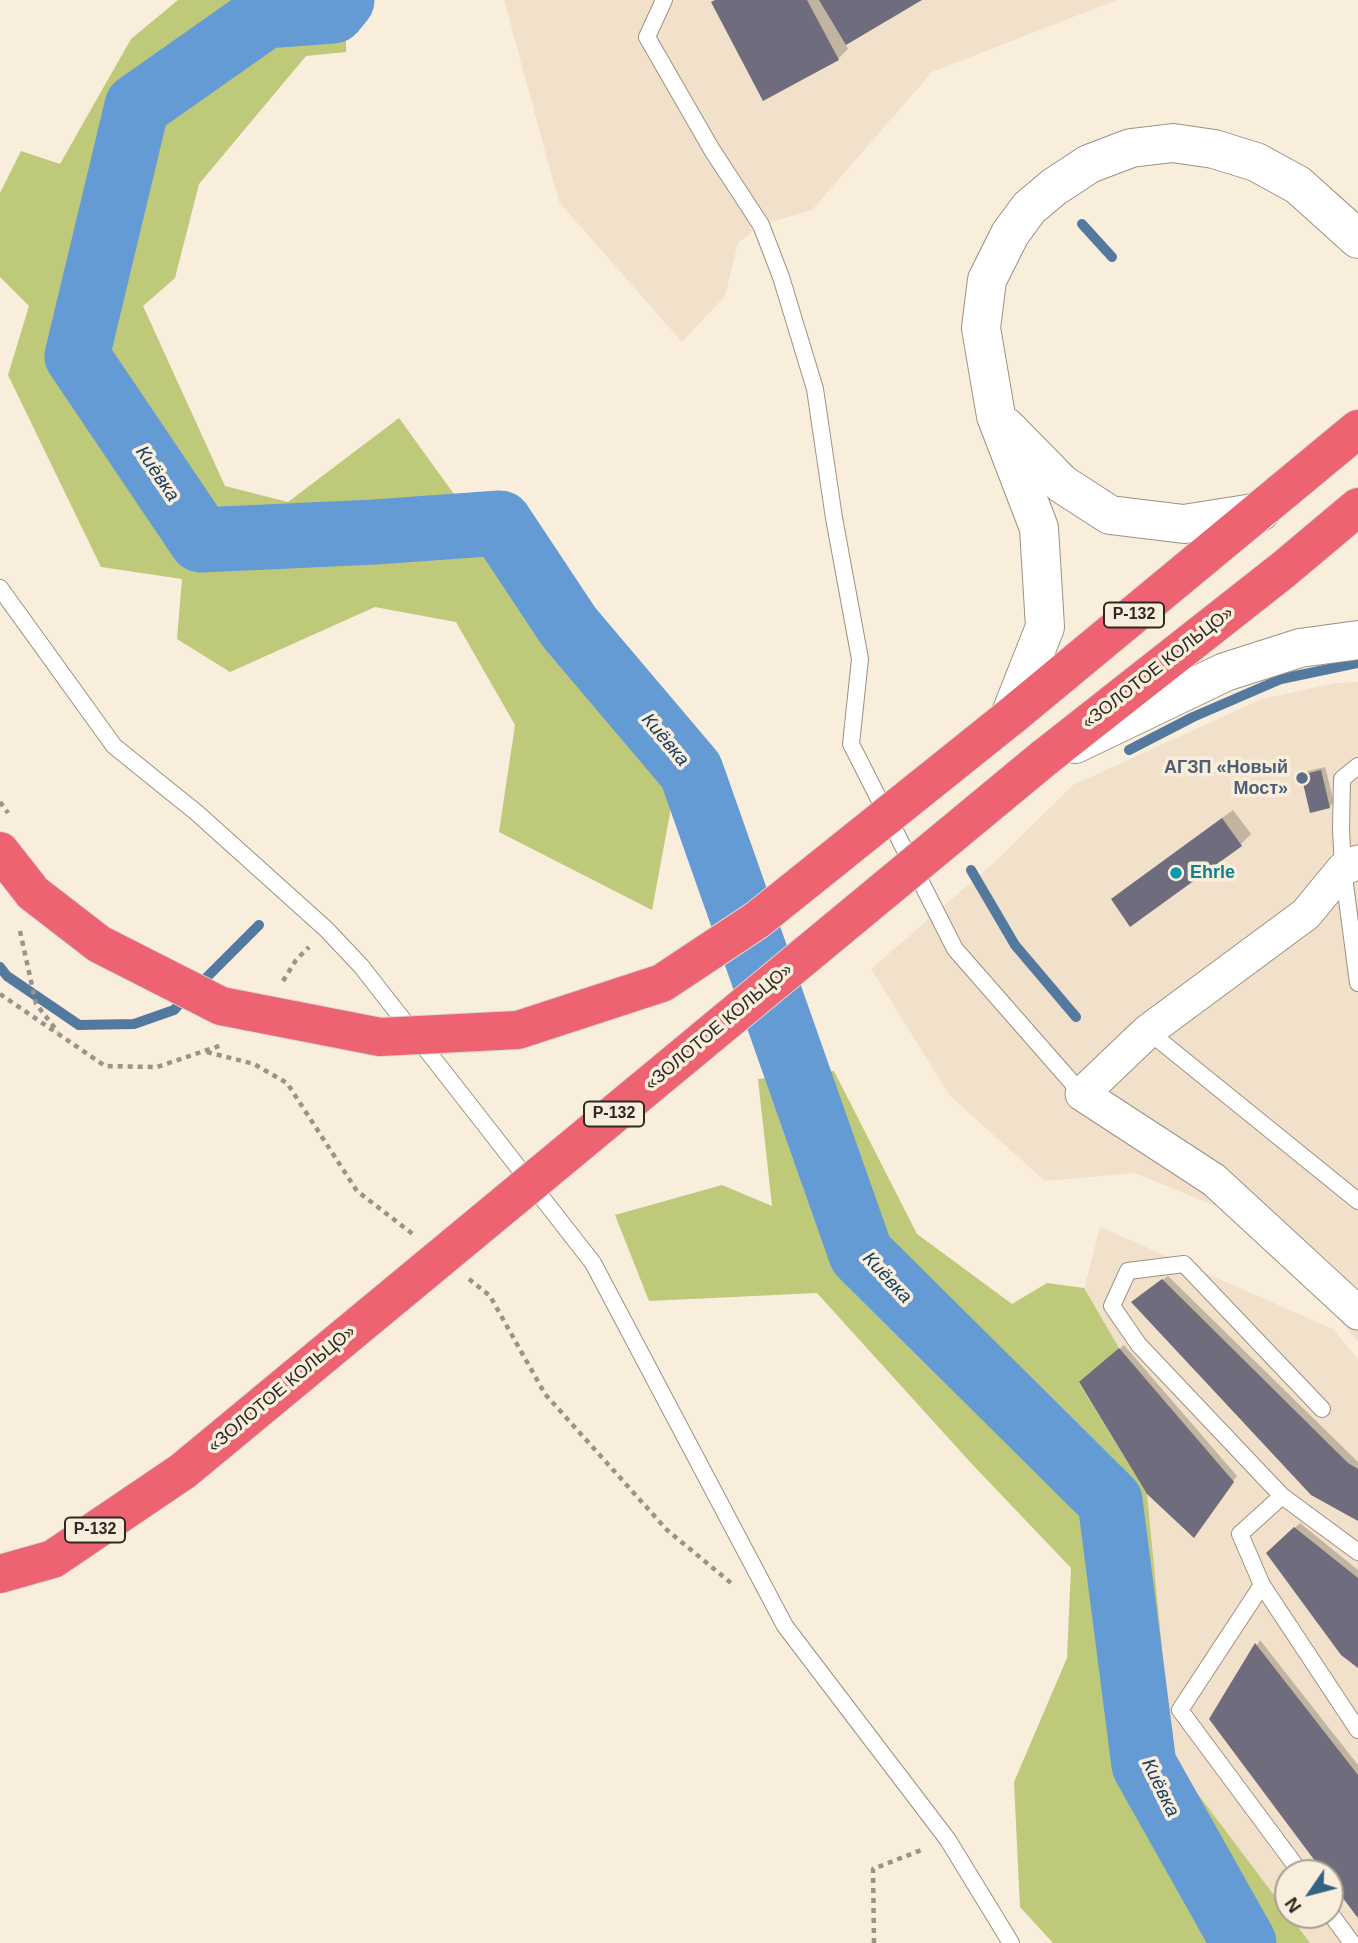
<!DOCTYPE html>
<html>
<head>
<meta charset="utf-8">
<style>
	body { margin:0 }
	#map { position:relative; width:1358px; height:1943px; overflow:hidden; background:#f9eddc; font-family:Arial,sans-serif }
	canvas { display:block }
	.north { position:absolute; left:1274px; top:1859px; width:70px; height:70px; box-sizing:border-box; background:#f9eddc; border:2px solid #a79f92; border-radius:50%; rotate:235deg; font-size:19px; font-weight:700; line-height:28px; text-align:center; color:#2d2922 }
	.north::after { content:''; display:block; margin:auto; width:24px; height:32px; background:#326482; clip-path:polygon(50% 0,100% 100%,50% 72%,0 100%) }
</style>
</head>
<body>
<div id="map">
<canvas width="1358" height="1943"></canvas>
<div class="north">N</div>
</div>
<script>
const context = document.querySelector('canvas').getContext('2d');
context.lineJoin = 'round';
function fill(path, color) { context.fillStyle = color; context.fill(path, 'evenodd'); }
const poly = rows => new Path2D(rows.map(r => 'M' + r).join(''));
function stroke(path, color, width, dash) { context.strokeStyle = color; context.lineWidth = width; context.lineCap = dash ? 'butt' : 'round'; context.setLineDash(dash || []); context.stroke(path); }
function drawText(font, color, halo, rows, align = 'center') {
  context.font = font + ' Arial,sans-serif'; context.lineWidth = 7; context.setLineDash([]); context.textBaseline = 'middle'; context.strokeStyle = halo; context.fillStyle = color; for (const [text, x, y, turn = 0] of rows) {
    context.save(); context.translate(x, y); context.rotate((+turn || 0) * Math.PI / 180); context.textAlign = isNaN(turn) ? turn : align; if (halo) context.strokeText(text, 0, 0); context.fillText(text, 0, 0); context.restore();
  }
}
fill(poly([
	[504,0,1117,0,932,72,812,210,761,225,738,243,725,296,682,342,559,202],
	[1358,682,1358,1342,1303,1277,1218,1207,1135,1173,1045,1181,950,1096,871,969,998,859,1073,785,1262,699,1336,683],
	[1100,1227,1333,1329,1358,1359,1358,1943,1284,1943,1173,1761,1147,1494,1066,1360],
	[1288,1873,1330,1873,1330,1915,1288,1915]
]), '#f2e1ca');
fill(poly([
	[178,0,346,0,346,52,306,56,199,184,175,278,143,306,225,486,288,502,399,418,673,797,652,910,499,832,515,725,456,622,375,607,230,672,177,639,182,579,101,567,8,375,29,306,0,277,0,193,21,151,60,164,131,39],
	[834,1071,917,1234,1012,1304,1047,1283,1084,1288,1119,1348,1079,1383,1147,1494,1173,1761,1310,1943,1053,1943,1020,1907,1014,1782,1067,1658,1071,1568,971,1463,817,1293,649,1301,615,1215,722,1185,772,1206,758,1079]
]), '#bec97a');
fill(poly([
	[715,0,919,0,845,43,848,49,838,59],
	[1325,767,1334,802,1329,807,1303,775,1308,771],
	[1233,810,1251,834,1241,844,1113,900,1123,890],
	[1168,1276,1358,1462,1358,1519,1138,1298],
	[1124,1345,1237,1476,1194,1536,1086,1378],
	[1300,1523,1358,1570,1358,1666,1269,1553],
	[1260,1640,1358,1765,1358,1915,1330,1878,1330,1873,1326,1873,1211,1719]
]), '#0003');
stroke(poly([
	[1082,224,1112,257],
	[1129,750,1193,717,1281,679,1358,663],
	[971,870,1015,945,1076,1017],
	[0,967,7,976,79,1025,134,1024,174,1010,187,996],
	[199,985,259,925]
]), '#54799f', 10);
stroke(poly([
	[342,0,333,11,265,16,137,106,77,356,201,540,375,532,500,523,569,627,691,771,861,1254,1110,1501,1144,1765,1244,1943]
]), '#649bd4', 65);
fill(poly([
	[715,0,807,0,839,60,763,101,711,2],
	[819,0,922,0,846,45],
	[1321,770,1330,808,1310,813,1301,775],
	[1222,818,1242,846,1130,927,1111,899],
	[1162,1279,1348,1463,1358,1469,1358,1521,1311,1495,1131,1302],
	[1119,1348,1234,1482,1194,1538,1147,1494,1079,1382],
	[1294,1527,1358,1578,1358,1668,1341,1655,1266,1553],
	[1255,1643,1358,1775,1358,1918,1330,1881,1330,1873,1324,1873,1209,1719]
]), '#6e6c7d');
const lane = poly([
	[664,0,647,37,712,150,761,225,781,277,815,389,834,518,860,659,851,744,955,949,1082,1094],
	[0,588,114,746,197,813,326,929,361,966,593,1263,785,1626,948,1840,1011,1943],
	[1358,766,1342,779,1341,829,1343,869,1358,983],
	[1148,1031,1358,1201],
	[1282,1496,1139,1345,1112,1306,1128,1271,1184,1264,1322,1409],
	[1358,1552,1282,1496,1240,1534,1262,1585,1358,1730],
	[1262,1585,1180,1710,1301,1873],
	[1330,1913,1352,1943]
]);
const street = poly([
	[1358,862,1343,869,1306,914,1148,1031,1082,1094,1214,1180,1358,1313]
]);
const secondary = poly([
	[1006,427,1062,484,1110,515,1184,524,1260,512],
	[1009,718,1045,627,1039,528,996,416,981,328,987,280,1010,234,1029,208,1054,187,1089,164,1131,148,1173,143,1214,149,1256,162,1298,185,1358,239],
	[1075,744,1225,672,1300,648,1358,640]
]);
const highway = poly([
	[1009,718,1358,429],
	[1044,758,1283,570,1358,507],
	[0,851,33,893],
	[0,1574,53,1559,183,1471]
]);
stroke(lane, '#9d9182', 18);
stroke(street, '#9d9182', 35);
stroke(secondary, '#9d9182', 40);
stroke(highway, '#d9d8d7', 40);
stroke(poly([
	[0,802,8,813],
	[20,931,36,1004,58,1032],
	[283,981,296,960,309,947],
	[0,994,105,1066,157,1067,222,1045],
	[207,1052,254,1064,287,1083,357,1191,414,1235],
	[469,1279,490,1296,545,1394,667,1530,731,1583],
	[874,1943,873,1869,924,1849]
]), '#9b9387', 4.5, [5, 5]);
stroke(lane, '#fff', 16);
stroke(street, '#fff', 33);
stroke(secondary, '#fff', 38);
stroke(highway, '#ed6372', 38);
const highwayBridge = poly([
	[33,893,99,944,221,1006,380,1037,518,1030,662,983,757,920,1009,718],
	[183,1471,1044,758]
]);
stroke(highwayBridge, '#d9d8d7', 40, []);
stroke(highwayBridge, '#ed6372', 38);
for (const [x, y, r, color] of [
	[1302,778,7,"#5c6f8a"],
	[1176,873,7,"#0f9aa8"]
]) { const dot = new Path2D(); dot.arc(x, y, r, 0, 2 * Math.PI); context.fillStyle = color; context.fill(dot); stroke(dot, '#f9eddc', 2.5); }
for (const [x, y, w] of [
	[1134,615,60],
	[614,1114,60],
	[95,1530,60]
]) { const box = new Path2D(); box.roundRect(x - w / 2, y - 12.5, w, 25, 5); context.fillStyle = '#f9eddc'; context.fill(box); stroke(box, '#2d2922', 2); }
drawText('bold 16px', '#2d2922', null, [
	["Р-132",1134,615],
	["Р-132",614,1114],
	["Р-132",95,1530]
]);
drawText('18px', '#2d2922', '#f9eddc', [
	["«ЗОЛОТОЕ КОЛЬЦО»",1158,668,-38],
	["«ЗОЛОТОЕ КОЛЬЦО»",719,1027,-40],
	["«ЗОЛОТОЕ КОЛЬЦО»",282,1389,-40]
]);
drawText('bold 18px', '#4e5e75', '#f9eddc', [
	["АГЗП «Новый",1288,768],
	["Мост»",1288,789]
], 'right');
drawText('bold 18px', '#0d838f', '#f9eddc', [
	["Ehrle",1190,873]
], 'left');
drawText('italic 19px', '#173e64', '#f9eddc', [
	["Киёвка",157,474,56],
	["Киёвка",665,740,50],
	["Киёвка",887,1278,47],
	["Киёвка",1160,1788,64]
]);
</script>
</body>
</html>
